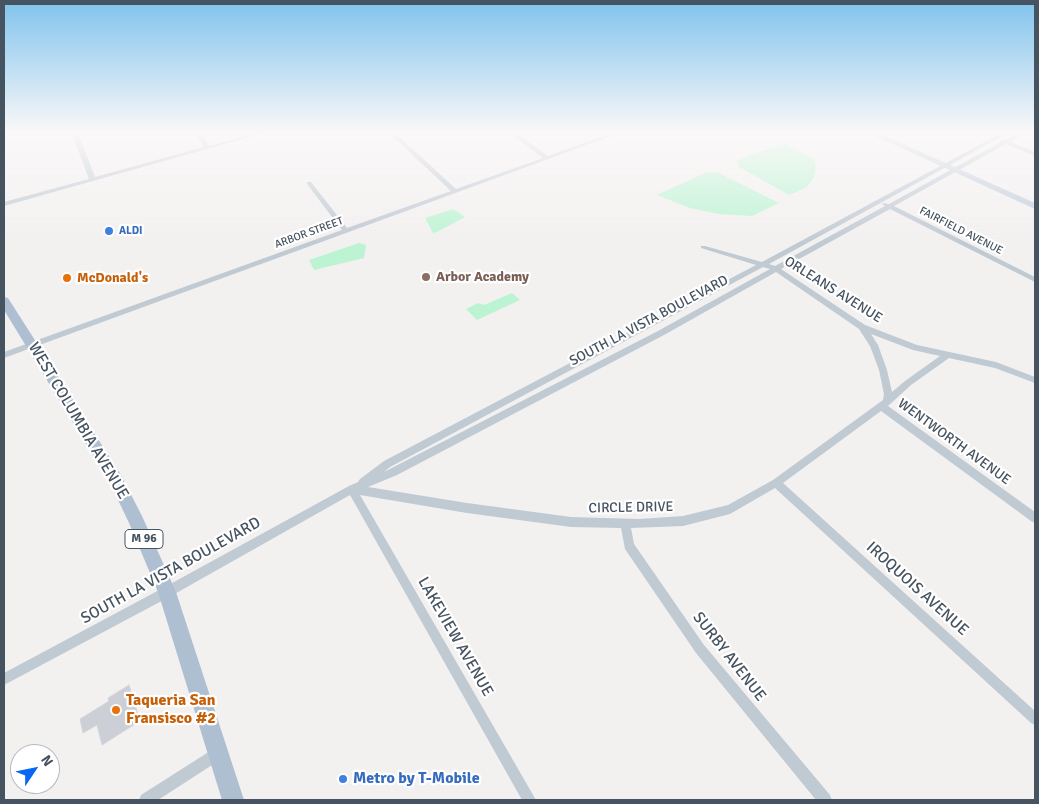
<!DOCTYPE html>
<html>
<head>
<meta charset="utf-8">
<style>
	body { margin:0 }
	#map { position:relative; width:1039px; height:804px; overflow:hidden; background:#f3f0f0; font-family:Signika,sans-serif }
	canvas { display:block }
	.frame { position:absolute; inset:0; border:5px solid #465360; pointer-events:none }
	.north { position:absolute; left:10px; top:744px; width:50px; height:50px; box-sizing:border-box; background:#fff; border:1px solid #b5babf; border-radius:50%; rotate:56deg; font-size:14px; font-weight:700; line-height:20px; text-align:center; color:#465360 }
	.north::after { content:''; display:block; margin:auto; width:18px; height:22px; background:#0867f5; clip-path:polygon(50% 0,100% 100%,50% 72%,0 100%) }
</style>
</head>
<body>
<div id="map">
<canvas width="1039" height="804"></canvas>
<div class="frame"></div>
<div class="north">N</div>
</div>
<script>
const context = document.querySelector('canvas').getContext('2d');
context.lineJoin = 'round';
function fill(path, color) { context.fillStyle = color; context.fill(path, 'evenodd'); }
const poly = rows => new Path2D(rows.map(r => 'M' + r).join(''));
function stroke(path, color, width, dash) { context.strokeStyle = color; context.lineWidth = width; context.lineCap = dash ? 'butt' : 'round'; context.setLineDash(dash || []); context.stroke(path); }
function drawText(font, color, halo, rows, align = 'center') {
  context.font = font + ' Signika,sans-serif'; context.lineWidth = 4.5; context.setLineDash([]); context.textBaseline = 'middle'; context.strokeStyle = halo; context.fillStyle = color; for (const [text, x, y, turn = 0] of rows) {
    context.save(); context.translate(x, y); context.rotate((+turn || 0) * Math.PI / 180); context.textAlign = isNaN(turn) ? turn : align; if (halo) context.strokeText(text, 0, 0); context.fillText(text, 0, 0); context.restore();
  }
}
fill(poly([
	[785,143,814,159,816,168,814,178,807,187,789,195,739,167,737,160],
	[707,172,719,173,779,203,752,216,719,214,690,208,657,195],
	[453,209,465,217,435,233,433,233,425,218],
	[359,243,366,245,364,258,314,270,309,260],
	[512,293,520,300,477,320,466,309,478,303,484,305]
]), '#bcf4d3');
const building = poly([
	[129,685,140,721,102,745,97,725,83,733,80,719,109,701,108,698,129,685]
]);
fill(building, '#cccfd6');
stroke(building, '#d4d6dc', 1);
fill(poly([
	[71,131,77,131,95,177,204,147,194,131,200,131,209,146,262,131,271,131,4,206,4,202,89,179,71,131],
	[387,131,393,131,456,189,543,158,506,131,513,131,548,156,617,131,625,131,4,358,4,352,342,230,307,184,307,182,311,182,347,228,451,191,387,131],
	[1005,131,1012,131,769,264,775,266,885,206,882,204,883,203,889,204,1001,142,1001,140,1005,140,1021,131,1028,131,1010,142,1035,152,1035,156,1006,144,894,206,1035,277,1035,282,890,209,781,269,865,325,917,345,996,362,1035,377,1035,383,995,368,949,358,911,385,888,406,1035,512,1035,523,1031,521,881,411,783,483,1035,711,1035,725,1031,723,775,488,730,514,683,526,631,528,634,544,704,645,830,795,832,800,816,800,696,653,625,549,621,528,571,527,467,513,360,495,536,800,522,800,350,495,171,596,4,685,4,673,163,588,349,486,358,482,360,479,384,461,756,265,701,248,701,246,705,246,762,262,1005,131],
	[763,267,770,269,658,331,384,472,390,467,763,267],
	[776,272,859,329,870,346,879,370,884,394,883,400,773,480,728,505,683,516,639,519,571,517,467,503,368,487,397,475,664,335,776,272],
	[871,334,913,350,940,356,905,381,892,392,887,370,878,345,871,334],
	[218,746,223,748,225,753,223,758,158,800,139,800,141,795,218,746]
]), '#c0cad3');
fill(poly([
	[864,131,874,131,1035,203,1035,209,864,131]
]), '#c2cddb');
fill(poly([
	[4,297,8,298,121,475,142,516,176,592,244,800,222,800,158,592,129,523,111,485,4,310,4,297]
]), '#aebfd2');
const sky = context.createLinearGradient(0, 0, 0, 244);
sky.addColorStop(0, '#80c3ed');
sky.addColorStop(0.54, '#faf8f8');
sky.addColorStop(1, '#faf8f800');
context.fillStyle = sky;
context.fillRect(0, 0, 1039, 244);
for (const [x, y, r, color] of [
	[109,231,5,"#3f7fe0"],
	[426,277,5,"#8d6e63"],
	[67,278,5,"#e8710a"],
	[116,710,5,"#e8710a"],
	[343,779,5,"#3f7fe0"]
]) { const dot = new Path2D(); dot.arc(x, y, r, 0, 2 * Math.PI); context.fillStyle = color; context.fill(dot); stroke(dot, '#fff', 2); }
drawText('bold 11px', '#366cbe', '#fff', [
	["ALDI",119,231]
], 'left');
drawText('11px', '#465360', '#fff', [
	["FAIRFIELD AVENUE",961,231,27],
	["ARBOR STREET",309,233,-20]
]);
for (const [x, y, w] of [
	[144,539,38]
]) { const box = new Path2D(); box.roundRect(x - w / 2, y - 9.5, w, 19, 4); context.fillStyle = '#fff'; context.fill(box); stroke(box, '#465360', 1); }
drawText('bold 12px', '#465360', null, [
	["M 96",144,539]
]);
drawText('bold 14px', '#785e54', '#fff', [
	["Arbor Academy",436,277]
], 'left');
drawText('bold 14px', '#c56008', '#fff', [
	["McDonald's",77,278]
], 'left');
drawText('14px', '#465360', '#fff', [
	["ORLEANS AVENUE",833,290,32],
	["SOUTH LA VISTA BOULEVARD",649,321,-28],
	["WENTWORTH AVENUE",954,442,36],
	["CIRCLE DRIVE",631,508,-1]
]);
drawText('16px', '#465360', '#fff', [
	["WEST COLUMBIA AVENUE",78,421,59],
	["SOUTH LA VISTA BOULEVARD",171,571,-29],
	["IROQUOIS AVENUE",917,589,42],
	["LAKEVIEW AVENUE",455,637,60],
	["SURBY AVENUE",729,657,52]
]);
drawText('bold 16px', '#c56008', '#fff', [
	["Taqueria San",126,701],
	["Fransisco #2",126,719]
], 'left');
drawText('bold 16px', '#366cbe', '#fff', [
	["Metro by T-Mobile",353,779]
], 'left');
</script>
</body>
</html>
